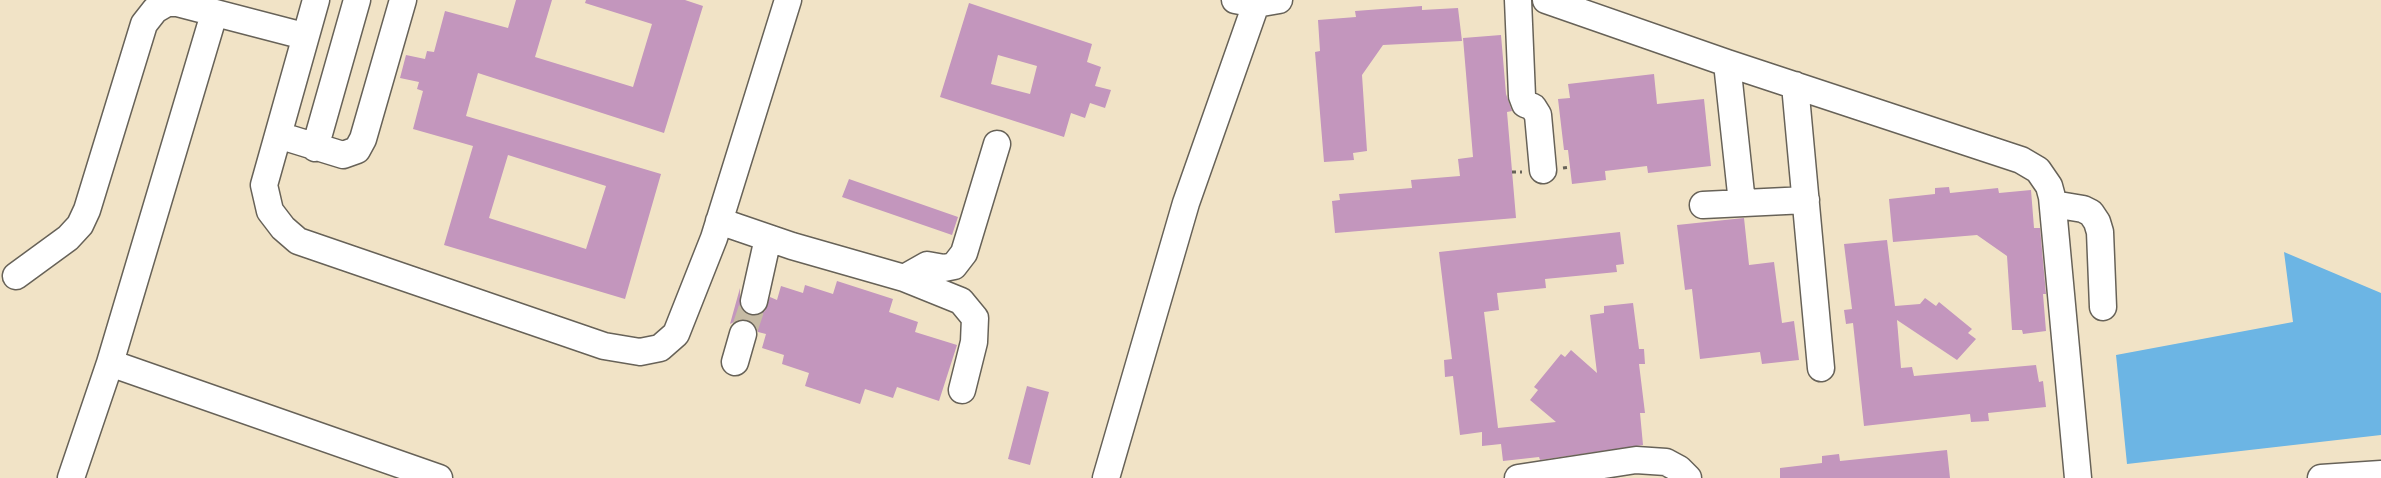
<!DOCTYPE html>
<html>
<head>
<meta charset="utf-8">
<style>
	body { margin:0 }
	canvas { display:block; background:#f1e3c6 }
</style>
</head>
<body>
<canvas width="2381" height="478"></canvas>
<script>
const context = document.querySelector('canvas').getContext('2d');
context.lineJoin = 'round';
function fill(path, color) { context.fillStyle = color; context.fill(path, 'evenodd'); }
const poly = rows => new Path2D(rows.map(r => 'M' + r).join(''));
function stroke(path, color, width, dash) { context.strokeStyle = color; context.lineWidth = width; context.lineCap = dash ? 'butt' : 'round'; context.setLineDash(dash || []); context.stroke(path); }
fill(poly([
	[2284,252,2381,293,2381,435,2127,464,2116,355,2293,322]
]), '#6cb5e4');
fill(poly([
	[516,0,552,0,535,57,633,87,652,24,585,3,586,0,685,0,703,6,664,133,478,73,466,116,661,174,625,299,444,245,473,146,413,129,423,91,417,89,419,82,400,78,406,55,425,59,427,51,434,52,445,11,508,28],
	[508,155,606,186,586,249,489,218],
	[969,3,1092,44,1087,62,1101,67,1095,86,1111,90,1105,108,1090,103,1085,118,1071,113,1064,137,940,97],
	[998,55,1037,66,1030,94,991,84],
	[1422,6,1422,10,1458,8,1462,41,1383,45,1362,75,1367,151,1353,153,1354,160,1324,162,1315,52,1320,51,1318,20,1356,17,1355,11],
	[1501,35,1506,94,1512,111,1507,112,1516,218,1335,233,1332,201,1340,200,1339,194,1412,188,1411,180,1460,176,1458,159,1473,157,1463,38],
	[1654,74,1657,104,1704,99,1711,166,1648,173,1647,166,1605,171,1606,180,1572,184,1568,150,1564,150,1558,99,1570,98,1568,84],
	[849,179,958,217,952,235,842,197],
	[1949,187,1950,193,1998,188,1999,193,2031,190,2034,228,2040,228,2046,294,2043,294,2046,331,2023,334,2022,330,2012,330,2007,256,1977,235,1893,242,1889,199,1935,194,1935,188],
	[1744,218,1749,265,1774,262,1782,323,1794,321,1799,360,1762,364,1760,352,1700,359,1692,289,1685,290,1677,225],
	[1620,232,1624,264,1616,265,1617,272,1545,279,1546,288,1497,293,1499,310,1484,312,1498,428,1556,422,1530,400,1538,390,1534,387,1561,354,1565,357,1571,350,1597,373,1590,315,1604,313,1604,306,1633,303,1639,349,1644,349,1645,364,1639,364,1645,413,1640,413,1643,445,1540,460,1539,457,1503,461,1501,444,1482,446,1482,432,1460,435,1453,376,1445,377,1444,360,1452,359,1439,252],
	[1887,240,1895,306,1920,304,1925,298,1936,306,1939,302,1972,329,1968,333,1976,339,1957,360,1897,320,1901,368,1912,367,1914,376,2036,365,2039,382,2043,381,2046,407,1988,413,1989,421,1971,422,1970,414,1864,426,1853,323,1846,324,1844,310,1852,309,1844,244],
	[837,281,893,299,889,312,918,322,915,332,957,345,939,401,897,387,893,398,865,389,860,404,805,386,809,373,782,364,784,355,762,348,766,334,758,332,753,323,747,320,740,319,730,324,740,288,740,305,744,312,750,315,758,315,765,311,770,297,777,300,781,286,803,293,805,285,833,294],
	[1027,386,1049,392,1030,465,1008,459],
	[1947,450,1950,478,1780,478,1780,468,1822,463,1822,456,1839,454,1840,461]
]), '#c396bd');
stroke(poly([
	[743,334,754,301]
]), '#c6bba4', 26, [26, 13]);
const minor = poly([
	[316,0,264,185,270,211,283,228,298,241,604,346,640,352,660,348,676,334,714,238,788,0],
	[1235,0,1256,4,1279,0],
	[1518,0,1522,96,1525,104,1533,107,1538,115,1543,170],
	[1546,0,1727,63,2021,160,2038,170,2049,186,2052,197,2078,478],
	[1727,63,1742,203],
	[1795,85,1821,368],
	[278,135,343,155,357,150,363,139,403,0],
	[315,148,357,0],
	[2053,204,2083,209,2091,213,2097,222,2100,232,2103,307],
	[1703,205,1806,200],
	[719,221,792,246,904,278,927,265,944,268,954,266,964,253,997,144],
	[16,276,68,238,80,225,87,210,144,24,155,10,167,3,177,3,304,36],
	[904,278,961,301,975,318,974,342,962,390],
	[754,301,768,238],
	[735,362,743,334],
	[110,363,439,478],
	[71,478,110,363,214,14],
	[1106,478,1186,203,1256,4],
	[1518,478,1636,460,1666,462,1679,469,1688,478],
	[2321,478,2381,474]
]);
stroke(minor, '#676258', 29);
stroke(poly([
	[1563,168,1570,167],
	[1512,172,1522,172]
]), '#676258', 3, [4, 4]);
stroke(minor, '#fff', 26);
</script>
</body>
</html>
